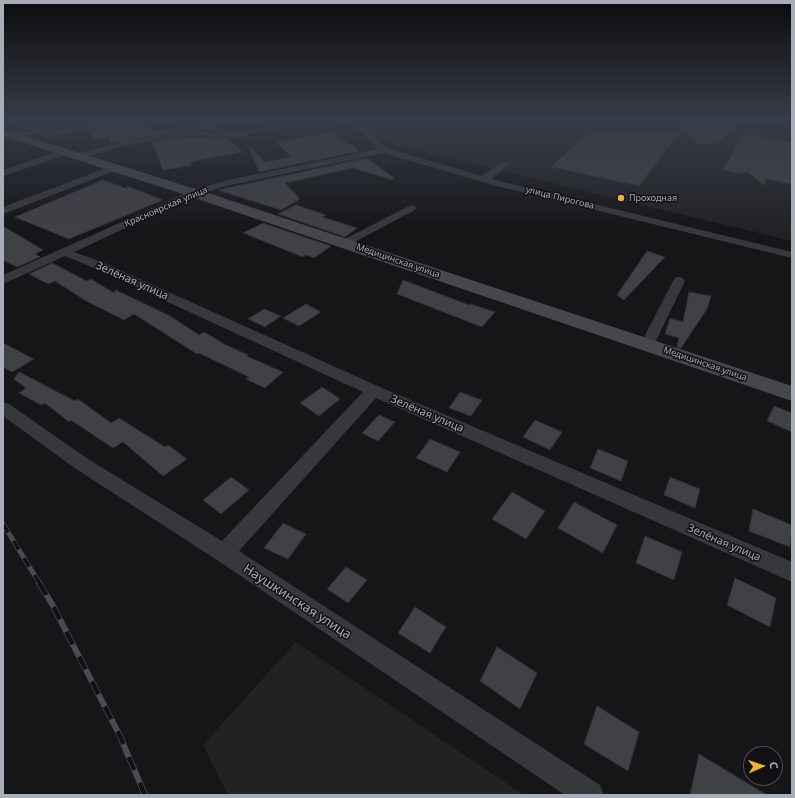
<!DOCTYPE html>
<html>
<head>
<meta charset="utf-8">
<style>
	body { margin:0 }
	#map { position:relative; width:795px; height:798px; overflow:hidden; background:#161618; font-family:"Noto Sans",sans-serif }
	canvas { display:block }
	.frame { position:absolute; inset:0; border:4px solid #a8adb8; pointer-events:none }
	.north { position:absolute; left:743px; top:746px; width:40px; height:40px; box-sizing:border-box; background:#111113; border:1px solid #4d4f55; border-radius:50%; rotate:87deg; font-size:11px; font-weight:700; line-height:16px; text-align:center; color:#a8adb8 }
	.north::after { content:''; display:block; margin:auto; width:14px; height:18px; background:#f2b134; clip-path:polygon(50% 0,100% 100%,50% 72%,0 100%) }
</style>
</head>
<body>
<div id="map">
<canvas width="795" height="798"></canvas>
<div class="frame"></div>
<div class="north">С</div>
</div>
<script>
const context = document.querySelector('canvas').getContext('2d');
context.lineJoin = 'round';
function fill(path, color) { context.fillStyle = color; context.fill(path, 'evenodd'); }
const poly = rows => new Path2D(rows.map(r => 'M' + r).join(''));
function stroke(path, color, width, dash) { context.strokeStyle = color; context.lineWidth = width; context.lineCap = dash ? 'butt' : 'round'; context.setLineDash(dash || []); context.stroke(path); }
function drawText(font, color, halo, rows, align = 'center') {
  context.font = font + ' "Noto Sans",sans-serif'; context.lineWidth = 3; context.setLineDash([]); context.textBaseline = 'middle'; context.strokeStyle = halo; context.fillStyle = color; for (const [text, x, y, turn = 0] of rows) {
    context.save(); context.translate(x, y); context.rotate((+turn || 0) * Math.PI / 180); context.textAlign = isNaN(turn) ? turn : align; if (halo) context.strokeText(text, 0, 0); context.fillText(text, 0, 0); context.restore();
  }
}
fill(poly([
	[495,119,667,119,678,127,721,127,762,130,779,133,792,133,792,241,391,144,355,124,483,121],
	[296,642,524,795,228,795,203,745]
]), '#222225');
const building = poly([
	[64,119,88,119,24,130,16,127,64,119],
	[114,119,146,119,153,132,212,121,222,132,205,130,174,132,111,143,109,137,94,139,90,129,48,137,39,134,109,122,114,119],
	[667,119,741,119,719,143,699,144,667,119],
	[332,132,350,145,352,145,359,151,259,172,249,148,251,147,265,162,291,157,276,142,332,132],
	[680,132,639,186,551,167,588,133,680,132],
	[743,134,792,142,792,184,766,179,764,185,746,171,743,174,723,170,743,134],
	[205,137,214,138,228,138,242,152,189,162,192,165,163,170,152,142,174,138,205,137],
	[367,158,394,178,393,180,353,168,285,183,300,199,281,210,218,190,367,158],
	[103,180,128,189,127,186,163,200,69,239,15,217,103,180],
	[296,205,326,215,322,217,357,228,345,237,278,214,296,205],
	[263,223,331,246,314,258,306,255,303,257,243,233,263,223],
	[3,226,43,250,35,254,40,257,17,267,3,260,3,226],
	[647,251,665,257,624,300,617,295,647,251],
	[52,263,87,281,91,279,114,293,116,290,170,316,199,335,204,332,226,345,248,355,246,356,283,372,265,388,246,379,249,377,199,353,197,354,134,314,124,320,86,301,55,281,48,284,29,274,52,263],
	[403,280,469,305,471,304,495,312,482,327,397,294,403,280],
	[689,292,711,296,707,309,681,348,677,347,679,338,665,334,670,318,683,322,689,292],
	[306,304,321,312,299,326,283,318,306,304],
	[264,309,281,316,265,327,248,319,264,309],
	[3,343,34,359,12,372,3,367,3,343],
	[19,372,75,401,78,399,111,423,119,418,165,447,168,445,187,459,163,476,123,442,113,448,71,420,69,422,45,403,41,405,19,393,26,388,14,379,19,372],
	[322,387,340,399,319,416,300,403,322,387],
	[460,392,482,400,471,416,449,408,460,392],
	[774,406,792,413,792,432,767,421,774,406],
	[379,415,395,422,378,441,362,433,379,415],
	[535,420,562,432,550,450,523,437,535,420],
	[430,439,460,452,447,472,416,458,430,439],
	[598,449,628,461,621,481,590,468,598,449],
	[231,477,249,490,221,514,203,500,231,477],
	[670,477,700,489,695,508,664,495,670,477],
	[512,492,545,511,526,539,492,519,512,492],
	[574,502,617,525,603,553,558,528,574,502],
	[753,509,792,525,790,547,749,531,753,509],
	[283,523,306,534,288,559,264,548,283,523],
	[645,536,682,552,674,580,636,563,645,536],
	[346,567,367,580,348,603,327,589,346,567],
	[735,578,776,598,770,627,727,605,735,578],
	[415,607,446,627,430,653,398,633,415,607],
	[497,647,537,673,520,709,480,681,497,647],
	[597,706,639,732,628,771,584,744,597,706],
	[699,754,767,795,690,795,699,754]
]);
fill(building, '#404145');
stroke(building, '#303034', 1);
fill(poly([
	[96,119,113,119,109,121,15,137,11,135,15,133,96,119],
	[303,119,317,119,316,121,302,124,339,122,334,119,344,119,367,128,387,148,482,176,502,162,508,162,509,164,508,166,491,179,792,252,792,258,493,185,384,153,226,186,197,195,74,252,102,262,380,387,792,562,792,582,376,398,239,551,600,785,604,795,565,795,217,560,76,469,3,416,3,402,9,404,88,459,222,541,363,392,94,268,65,256,3,284,3,275,191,191,224,181,378,149,361,132,349,126,301,128,297,126,298,124,236,137,214,137,205,135,174,137,122,146,80,159,76,156,77,154,121,142,174,133,205,131,214,133,236,133,303,119],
	[65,149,68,150,69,152,68,154,3,176,3,170,65,149],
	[114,165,117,166,119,168,117,170,3,214,3,207,114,165],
	[411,205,415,206,416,208,415,210,349,245,345,246,341,245,339,243,341,241,411,205],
	[679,277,683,278,685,281,654,345,652,348,647,349,642,348,640,345,673,281,675,278,679,277]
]), '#37383d');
fill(poly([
	[3,129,199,190,792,386,792,401,189,196,3,136,3,129]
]), '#45474d');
const railFar1 = poly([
	[3,524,40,584]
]);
const rail = poly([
	[39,583,52,604,119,734,145,795]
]);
stroke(railFar1, '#4a4c52', 5);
stroke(rail, '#4a4c52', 6);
stroke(railFar1, '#111113', 3.5, [10]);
stroke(rail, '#111113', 4.5, [14]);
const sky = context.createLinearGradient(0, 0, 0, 231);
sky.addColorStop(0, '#0c0c0d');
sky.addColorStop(0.52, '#363c48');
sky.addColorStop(1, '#363c4800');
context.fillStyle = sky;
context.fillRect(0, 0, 795, 231);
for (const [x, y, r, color] of [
	[621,198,4,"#f2b134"]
]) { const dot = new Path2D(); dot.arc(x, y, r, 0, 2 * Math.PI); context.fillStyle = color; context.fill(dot); stroke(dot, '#111113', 1.5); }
drawText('9px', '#a8adb8', '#111113', [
	["улица Пирогова",560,198,14],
	["Красноярская улица",166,207,-23],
	["Медицинская улица",398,261,19],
	["Медицинская улица",705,364,19]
]);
drawText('9px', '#a8adb8', '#111113', [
	["Проходная",629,198]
], 'left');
drawText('11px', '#a8adb8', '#111113', [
	["Зелёная улица",132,281,24],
	["Зелёная улица",427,414,23],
	["Зелёная улица",724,543,23]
]);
drawText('13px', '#a8adb8', '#111113', [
	["Наушкинская улица",297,602,33]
]);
</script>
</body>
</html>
